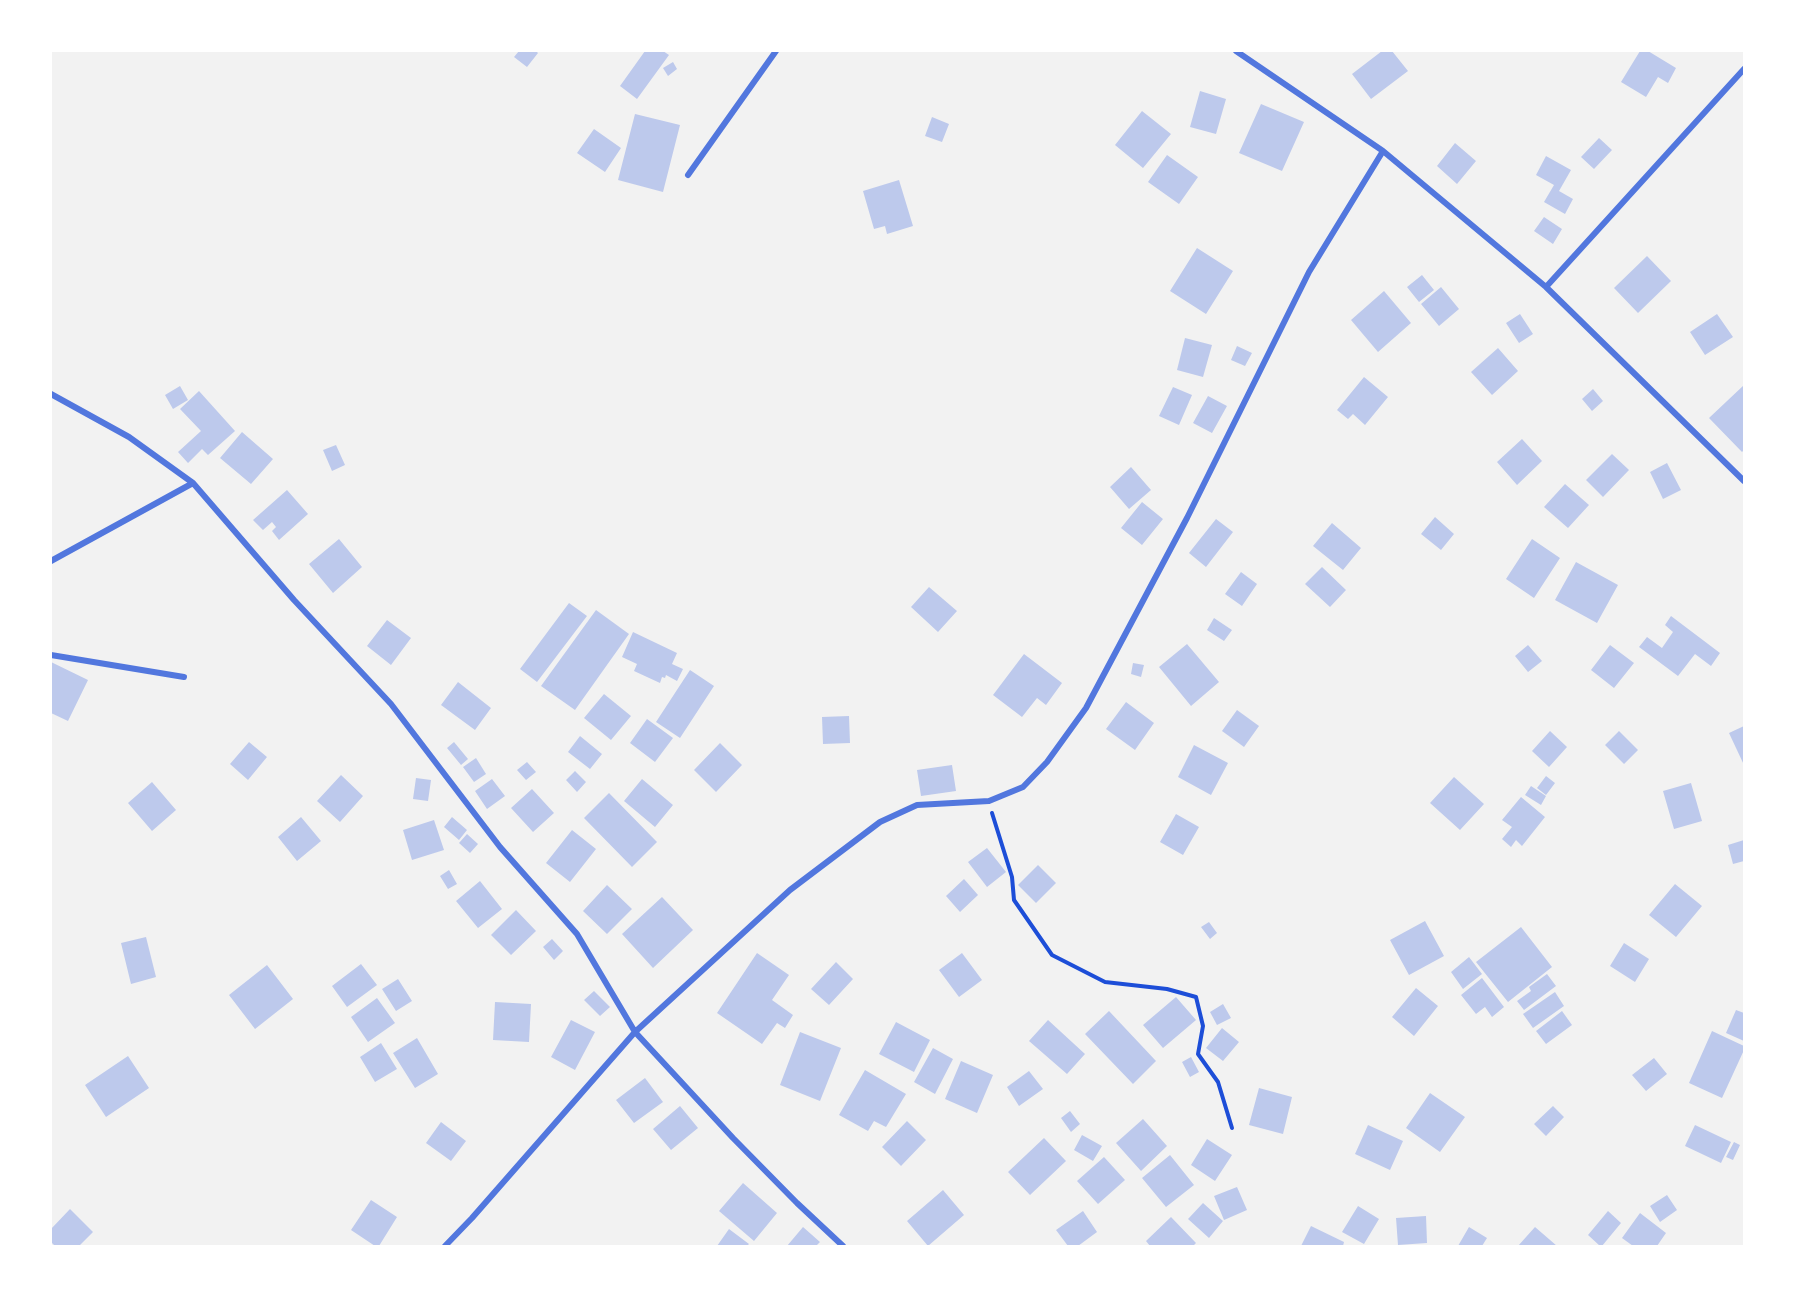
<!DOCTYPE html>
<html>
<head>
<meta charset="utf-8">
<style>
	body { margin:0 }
	#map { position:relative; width:1795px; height:1297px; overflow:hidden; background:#f2f2f2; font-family:"Nunito Sans",sans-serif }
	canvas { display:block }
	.frame { position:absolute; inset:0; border:52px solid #fff; pointer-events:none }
</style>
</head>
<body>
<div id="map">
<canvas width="1795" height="1297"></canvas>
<div class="frame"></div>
</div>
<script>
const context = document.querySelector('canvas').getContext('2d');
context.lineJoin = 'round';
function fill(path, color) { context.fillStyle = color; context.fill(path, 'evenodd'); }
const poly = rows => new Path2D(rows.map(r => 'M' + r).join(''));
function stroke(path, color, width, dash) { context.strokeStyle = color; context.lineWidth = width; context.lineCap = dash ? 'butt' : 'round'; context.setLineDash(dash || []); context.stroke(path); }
fill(poly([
	[519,51,536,51,538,53,527,67,514,57],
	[645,51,663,51,669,55,637,99,620,86],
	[1382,51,1392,51,1408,71,1371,99,1352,74],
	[1640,51,1648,51,1676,68,1668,83,1658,77,1646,97,1621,82],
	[673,62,677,69,668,76,663,68],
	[1200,91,1226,99,1216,134,1190,127],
	[1261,104,1304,122,1282,171,1239,153],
	[1142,111,1171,134,1143,168,1115,145],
	[635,114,680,125,663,192,618,180],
	[932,117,949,124,942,142,925,136],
	[594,129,621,148,605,172,577,153],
	[1599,138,1612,150,1594,169,1581,157],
	[1455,143,1476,161,1457,184,1437,166],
	[1167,155,1198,177,1179,204,1148,182],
	[1546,156,1571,170,1559,191,1573,199,1565,214,1544,202,1554,185,1536,175],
	[899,180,913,226,887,234,885,226,874,229,863,191],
	[1544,217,1562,229,1553,244,1534,231],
	[1197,248,1233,271,1206,314,1170,291],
	[1647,256,1671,281,1638,313,1614,288],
	[1422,275,1434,290,1419,302,1407,287],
	[1441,287,1459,309,1439,326,1421,304],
	[1384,291,1411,323,1378,352,1351,320],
	[1520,314,1533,334,1519,343,1506,323],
	[1717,314,1733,337,1705,355,1690,332],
	[1185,338,1212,345,1203,377,1177,370],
	[1237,346,1252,353,1245,366,1231,360],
	[1498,348,1518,371,1492,395,1471,372],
	[1364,377,1388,397,1365,425,1353,414,1348,419,1337,410],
	[1744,385,1744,450,1742,452,1709,418],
	[180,386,188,400,173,409,165,395],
	[1173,387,1192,395,1179,425,1159,416],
	[1593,389,1603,401,1592,411,1582,399],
	[199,391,235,431,208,455,202,449,188,463,178,452,201,431,180,409],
	[1208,396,1227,406,1212,433,1193,423],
	[242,432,273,459,251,484,220,458],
	[1522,439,1542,461,1517,485,1497,462],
	[336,445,345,465,332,471,323,450],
	[1612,454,1629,470,1603,497,1586,480],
	[1667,463,1681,490,1663,499,1650,472],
	[1131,467,1151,490,1129,509,1110,487],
	[1565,484,1589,505,1568,528,1544,507],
	[287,490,308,514,279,540,272,531,276,527,272,522,263,530,253,520],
	[1142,502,1163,519,1142,545,1121,528],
	[1435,517,1454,534,1441,550,1421,534],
	[1216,519,1233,532,1206,567,1189,553],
	[1332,523,1361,548,1343,570,1313,546],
	[339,539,362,567,333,593,309,564],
	[1532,539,1560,558,1534,598,1506,579],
	[1576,562,1618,585,1597,623,1555,600],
	[1322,567,1346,590,1330,607,1305,584],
	[1241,572,1257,584,1242,606,1225,594],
	[929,587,957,611,938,632,911,607],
	[569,603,587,616,537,682,520,669],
	[596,610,629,634,575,710,541,686],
	[1671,616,1720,653,1711,666,1695,654,1678,676,1639,647,1647,637,1662,648,1673,632,1665,625],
	[1214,618,1232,630,1224,641,1207,630],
	[387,620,411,638,391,665,367,646],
	[633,632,677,653,672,664,683,669,677,681,666,675,665,678,662,677,660,683,634,671,637,664,622,657],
	[1187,644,1219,682,1191,706,1159,667],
	[1528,645,1542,661,1528,672,1515,656],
	[1610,645,1634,663,1614,688,1591,670],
	[1024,654,1062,683,1046,705,1037,698,1022,717,993,695],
	[51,662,88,680,68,721,51,713],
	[1133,663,1144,665,1141,677,1131,674],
	[690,670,714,686,680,738,656,722],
	[458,682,491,708,475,730,441,705],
	[604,694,631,716,611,740,584,718],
	[1126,702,1154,723,1135,750,1106,729],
	[1237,710,1259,726,1244,747,1222,731],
	[849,716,850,743,823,744,822,717],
	[647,719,673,738,655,762,630,743],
	[1744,726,1744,765,1729,733],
	[1550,731,1567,747,1549,767,1532,751],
	[1619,731,1638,750,1624,764,1605,745],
	[580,736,602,754,590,769,568,752],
	[249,742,267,757,248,780,230,764],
	[454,742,468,759,461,765,447,748],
	[720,743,742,765,716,792,694,770],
	[1194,745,1228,763,1211,795,1178,777],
	[476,758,486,774,474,782,463,767],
	[527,762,536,772,526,780,517,770],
	[952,765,956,791,921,796,917,770],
	[575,771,586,782,577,792,566,780],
	[341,775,363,796,340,822,317,801],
	[1546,776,1555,783,1546,795,1537,788],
	[1454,777,1484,804,1460,830,1430,803],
	[416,778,431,780,428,801,413,799],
	[492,779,505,796,487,809,475,791],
	[642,779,673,805,655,827,624,801],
	[152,782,176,810,152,831,128,803],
	[1691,783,1702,821,1674,829,1663,791],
	[1531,786,1546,796,1541,805,1525,795],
	[532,789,554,813,533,832,511,808],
	[609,793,657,842,632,867,584,818],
	[1521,797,1545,817,1522,846,1516,840,1511,847,1502,839,1512,827,1502,820],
	[1176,814,1199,827,1183,855,1160,842],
	[301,817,321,841,297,861,278,837],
	[452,817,467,830,459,840,444,827],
	[434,820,444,850,412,860,403,830],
	[572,830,596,849,570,882,546,863],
	[467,834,478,844,470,853,459,843],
	[1744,840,1744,861,1733,864,1728,845],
	[987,848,1006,872,987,887,968,862],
	[1038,865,1056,883,1036,903,1018,885],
	[449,870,457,884,448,889,440,876],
	[964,879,978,895,960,912,946,896],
	[480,881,502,909,478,928,456,901],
	[1675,884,1702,906,1676,937,1649,915],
	[607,885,632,909,607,934,583,911],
	[662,897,693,930,653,968,622,934],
	[516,910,536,931,511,955,491,935],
	[1425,921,1444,956,1409,975,1390,940],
	[1209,922,1217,933,1210,939,1201,927],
	[1521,927,1552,967,1508,1002,1476,962],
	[146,937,156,977,131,984,121,943],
	[552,939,563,951,554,960,543,947],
	[1624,943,1649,959,1635,982,1610,966],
	[757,953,789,975,772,1000,793,1015,785,1028,777,1023,762,1044,717,1013],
	[962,953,982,980,959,997,939,970],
	[1469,957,1482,974,1463,989,1451,972],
	[836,962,853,979,829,1005,811,989],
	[361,964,377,985,347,1007,332,986],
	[267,965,293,999,255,1029,229,995],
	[1547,974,1556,986,1524,1010,1517,1001,1531,991,1529,987],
	[1482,978,1504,1007,1492,1017,1485,1007,1476,1014,1461,995],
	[398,979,412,1001,396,1011,382,989],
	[1416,988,1438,1006,1414,1036,1392,1017],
	[594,991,610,1007,600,1016,584,1000],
	[1555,992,1564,1006,1533,1028,1523,1014],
	[1176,997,1196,1020,1163,1048,1143,1025],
	[377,998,395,1023,368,1042,351,1017],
	[495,1002,531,1004,529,1042,493,1040],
	[1223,1004,1231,1018,1217,1025,1210,1012],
	[1736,1010,1744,1013,1744,1041,1726,1033],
	[1109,1011,1156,1061,1133,1084,1085,1034],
	[1562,1011,1572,1025,1546,1044,1536,1031],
	[571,1020,595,1032,575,1070,551,1057],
	[1048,1020,1085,1054,1067,1074,1029,1041],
	[896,1022,930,1040,914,1072,879,1054],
	[1222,1028,1239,1042,1223,1061,1206,1048],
	[1712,1031,1744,1046,1744,1050,1722,1098,1689,1083],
	[800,1032,841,1048,820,1101,780,1085],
	[417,1038,438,1074,415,1088,393,1053],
	[381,1043,397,1069,375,1082,360,1057],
	[933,1048,953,1059,935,1094,914,1082],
	[128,1056,149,1088,106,1117,85,1085],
	[1191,1057,1199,1072,1190,1077,1182,1062],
	[1654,1058,1667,1074,1646,1091,1632,1075],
	[961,1061,993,1075,977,1113,945,1099],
	[865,1070,906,1094,886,1127,874,1121,868,1131,839,1115],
	[1029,1071,1043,1089,1019,1106,1007,1087],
	[645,1078,663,1102,634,1123,616,1100],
	[1259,1088,1292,1097,1283,1134,1249,1125],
	[1430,1093,1465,1117,1440,1152,1406,1128],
	[680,1106,698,1128,671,1150,653,1129],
	[1553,1106,1564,1117,1546,1136,1534,1124],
	[1070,1111,1080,1124,1071,1132,1061,1118],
	[1143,1119,1167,1146,1141,1171,1116,1143],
	[907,1121,926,1140,901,1166,882,1147],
	[441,1122,466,1141,451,1161,426,1143],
	[1368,1125,1403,1141,1390,1170,1355,1154],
	[1695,1125,1731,1142,1721,1163,1685,1146],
	[1082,1135,1102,1146,1093,1161,1074,1150],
	[1044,1138,1066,1161,1030,1195,1008,1172],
	[1207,1139,1232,1155,1215,1181,1191,1165],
	[1734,1142,1740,1145,1733,1160,1726,1157],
	[1170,1155,1194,1185,1166,1207,1142,1178],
	[1104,1157,1125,1180,1098,1204,1077,1181],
	[743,1183,777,1213,754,1241,719,1211],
	[1237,1187,1247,1210,1224,1220,1214,1196],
	[943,1190,964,1215,928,1246,907,1221],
	[1667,1195,1677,1210,1660,1222,1650,1206],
	[371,1200,397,1217,379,1246,375,1246,351,1230],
	[1203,1203,1223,1221,1209,1238,1188,1219],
	[1358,1206,1379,1219,1364,1244,1342,1232],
	[70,1209,93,1232,79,1246,55,1246,51,1242,51,1229],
	[1083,1211,1097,1232,1078,1246,1068,1246,1056,1230],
	[1608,1211,1621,1223,1602,1246,1600,1246,1588,1235],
	[1640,1213,1666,1233,1657,1246,1633,1246,1622,1238],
	[1426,1216,1427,1243,1398,1245,1396,1218],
	[1171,1217,1196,1243,1193,1246,1150,1246,1146,1241],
	[1311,1226,1344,1242,1343,1246,1301,1246],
	[803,1227,820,1242,816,1246,787,1246],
	[1469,1227,1487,1238,1482,1246,1458,1246],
	[1535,1227,1557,1246,1518,1246],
	[729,1229,749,1244,747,1246,717,1246]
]), '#bdc9ec');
stroke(poly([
	[992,813,1012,877,1014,900,1052,955,1105,982,1167,989,1196,997,1203,1026,1198,1054,1218,1082,1232,1128]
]), '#1d4ed8', 4);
stroke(poly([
	[1236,51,1383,151,1546,287,1744,481],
	[688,175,776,51],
	[1546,287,1744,69],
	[51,394,129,437,193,483,294,600,391,704,500,847,577,934,635,1032,733,1138,797,1203,843,1246],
	[51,561,193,483],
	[51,655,184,677],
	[445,1246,472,1218,635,1032,790,890,880,822,917,805,989,801,1023,787,1047,762,1086,708,1187,518,1309,272,1383,151]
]), '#5277de', 6);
</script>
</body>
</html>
